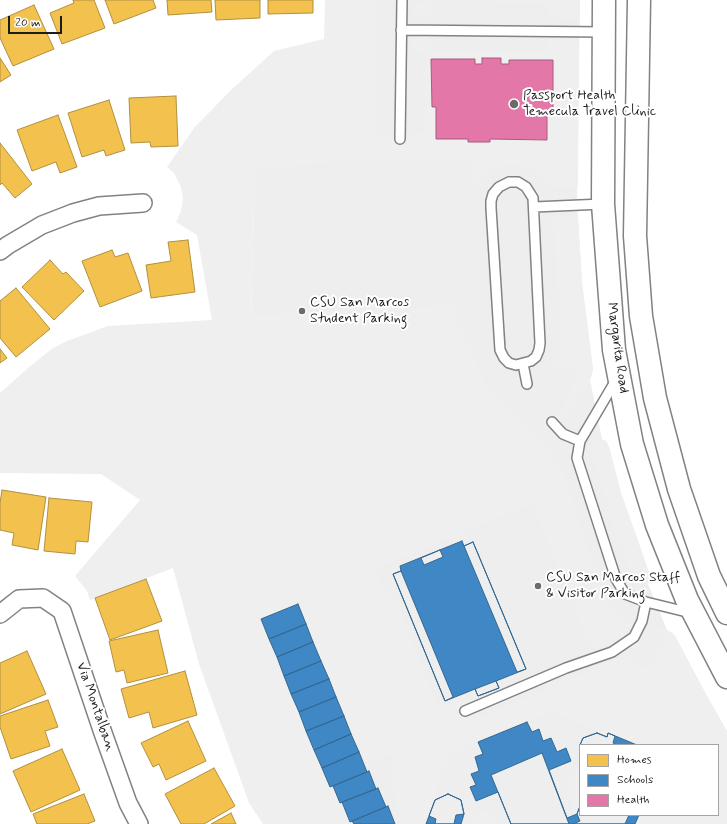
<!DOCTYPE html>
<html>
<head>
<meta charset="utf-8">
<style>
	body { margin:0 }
	#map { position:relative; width:727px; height:824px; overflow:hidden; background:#fff; font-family:Mynerve,sans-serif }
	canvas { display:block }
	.legend { position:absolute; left:579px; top:744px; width:140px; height:72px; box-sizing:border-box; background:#fff; border:1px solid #a4a4a4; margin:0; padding:5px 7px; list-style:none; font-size:12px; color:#1c1c1c }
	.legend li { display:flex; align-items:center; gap:8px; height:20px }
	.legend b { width:20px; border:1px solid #a4a4a4 }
	.scale { position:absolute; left:8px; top:16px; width:54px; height:18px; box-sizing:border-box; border:2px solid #1c1c1c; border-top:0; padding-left:5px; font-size:12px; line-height:14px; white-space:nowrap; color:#1c1c1c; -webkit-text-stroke:3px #fff; paint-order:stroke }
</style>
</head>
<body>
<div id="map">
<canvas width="727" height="824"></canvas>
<ul class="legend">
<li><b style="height:11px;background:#f2c14e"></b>Homes</li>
<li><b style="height:11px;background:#3f88c5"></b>Schools</li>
<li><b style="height:11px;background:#e377a8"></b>Health</li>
</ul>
<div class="scale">20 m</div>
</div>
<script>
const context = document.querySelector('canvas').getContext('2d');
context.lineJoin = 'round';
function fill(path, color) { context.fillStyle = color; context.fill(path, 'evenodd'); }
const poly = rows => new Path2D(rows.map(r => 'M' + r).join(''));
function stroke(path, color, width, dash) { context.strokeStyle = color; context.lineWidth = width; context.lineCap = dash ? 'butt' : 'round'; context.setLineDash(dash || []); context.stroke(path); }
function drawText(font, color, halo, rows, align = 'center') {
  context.font = font + ' Mynerve,sans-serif'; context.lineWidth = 4; context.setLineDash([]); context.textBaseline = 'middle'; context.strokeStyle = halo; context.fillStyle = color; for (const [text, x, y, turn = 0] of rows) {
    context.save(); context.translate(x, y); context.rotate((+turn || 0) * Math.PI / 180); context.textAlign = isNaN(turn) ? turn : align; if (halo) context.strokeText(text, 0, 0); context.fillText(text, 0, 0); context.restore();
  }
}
fill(poly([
	[354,0,580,0,577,204,582,283,593,369,590,381,591,384,602,439,607,442,609,447,621,493,651,578,648,584,667,630,671,632,675,636,708,698,727,731,727,824,306,824,275,752,243,366,251,316,255,170],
	[580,745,718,745,718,815,580,815]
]), '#eee');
fill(poly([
	[325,0,378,0,377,133,388,133,390,134,390,139,411,140,411,134,412,133,425,133,426,54,412,53,412,38,429,38,431,52,546,52,547,42,550,38,579,39,578,186,548,188,542,177,534,169,523,165,510,164,496,167,486,173,477,182,472,193,470,161,352,160,255,170,251,316,456,305,456,317,459,327,474,356,480,371,493,398,497,395,561,465,605,600,615,615,623,620,633,625,623,637,591,649,532,504,376,568,385,595,393,592,439,708,460,700,470,722,544,691,553,686,626,657,634,660,633,664,652,670,664,635,653,631,654,627,671,632,675,636,708,698,727,731,727,824,635,824,639,815,718,815,718,745,637,745,609,734,607,737,553,711,451,753,432,799,435,800,426,824,397,824,400,822,388,762,393,760,391,754,364,764,298,604,261,619,330,787,333,786,340,803,342,802,350,822,352,821,354,824,263,824,249,803,199,664,173,568,90,600,87,591,75,576,140,500,101,474,0,473,0,393,28,368,53,348,67,341,108,326,212,320,197,235,176,222,181,211,183,198,181,187,174,173,167,167,194,128,231,90,274,51,324,39],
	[426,0,580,0,580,19,551,18,548,13,548,3,432,2,432,18,416,18,413,16,412,15,413,4,426,3],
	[578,216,582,283,593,369,590,381,563,423,559,418,573,383,575,368,552,370,559,353,560,344,554,218],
	[597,439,605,440,609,447,621,493,651,578,648,584,644,585,636,583,633,579,612,523,591,448,591,444,593,441],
	[580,770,580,806,577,814,565,785,569,783,573,772],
	[483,811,497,815,501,824,467,824,471,815]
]), '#efefef');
const homes = poly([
	[73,0,94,0,105,28,62,44,50,13,74,3,73,0],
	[105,0,153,0,156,8,114,24,105,0],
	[167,0,211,0,212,12,168,15,167,0],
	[215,0,260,0,260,18,216,20,215,0],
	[268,0,313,0,313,13,268,14,268,0],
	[34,5,54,49,13,66,0,38,0,20,34,5],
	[0,58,11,75,0,82,0,58],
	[176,96,178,146,151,147,150,142,131,143,129,98,176,96],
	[109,100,125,150,106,156,104,150,82,157,68,113,109,100],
	[58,115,77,167,60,173,56,162,32,171,17,130,58,115],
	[0,143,32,184,15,198,2,183,0,185,0,143],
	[188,240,195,292,151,298,146,265,171,261,168,242,188,240],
	[112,250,115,257,128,253,142,291,100,307,82,261,112,250],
	[50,260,63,274,66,272,84,291,54,320,22,287,50,260],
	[16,288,50,329,16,357,0,338,0,301,16,288],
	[0,349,7,358,0,363,0,349],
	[2,490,46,497,38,550,12,545,14,533,0,530,0,503,2,490],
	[49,498,92,502,88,542,76,541,75,554,44,551,49,498],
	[146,579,162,621,110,640,95,598,146,579],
	[158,630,168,673,127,683,124,670,116,672,109,641,158,630],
	[27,651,46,694,0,714,0,663,27,651],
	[185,671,197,715,153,728,149,712,129,718,121,689,185,671],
	[48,700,58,727,45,731,50,746,11,759,0,727,0,716,48,700],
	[188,721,206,761,166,780,159,764,153,767,141,743,188,721],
	[62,749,80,790,31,812,13,771,62,749],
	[214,768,235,806,204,824,181,824,165,794,214,768],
	[84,794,95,821,87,824,37,824,33,814,84,794],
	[231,813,236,824,211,824,231,813]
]);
fill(homes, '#f2c14e');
stroke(homes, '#b2903f', 1);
const schools = poly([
	[462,541,464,546,473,542,526,669,496,681,499,688,478,696,475,689,445,701,393,574,401,571,400,566,462,541],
	[473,542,526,669,517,672,464,546,473,542],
	[440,550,443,557,424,565,421,558,440,550],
	[401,571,453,697,445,701,393,574,401,571],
	[298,604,306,624,269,639,261,619,298,604],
	[306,624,313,642,277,657,269,639,306,624],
	[313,642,321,661,284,676,277,657,313,642],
	[321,661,329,679,291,694,284,676,321,661],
	[329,679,336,697,299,712,291,694,329,679],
	[496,681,499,688,478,696,475,689,496,681],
	[336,697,344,716,306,731,299,712,336,697],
	[344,716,351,734,314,750,306,731,344,716],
	[527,722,532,732,539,729,543,741,551,738,557,752,566,748,571,761,549,770,567,818,577,814,580,806,580,815,639,815,635,824,511,824,498,792,476,801,470,787,476,785,471,774,479,771,475,757,483,754,478,742,527,722],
	[597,733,607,737,608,733,637,745,580,745,583,738,597,733],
	[597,733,607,737,608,733,615,736,613,743,617,745,580,745,583,738,597,733],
	[351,734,359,752,322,768,314,750,351,734],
	[359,752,367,772,330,787,322,768,359,752],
	[542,753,569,824,511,824,491,775,542,753],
	[369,771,376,789,340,803,333,786,369,771],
	[378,788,386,807,350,822,342,802,378,788],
	[448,794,461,800,464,814,461,824,426,824,435,800,448,794],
	[448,794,461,800,464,814,456,815,454,824,435,824,436,819,429,816,435,800,448,794],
	[388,806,395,824,354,824,352,821,388,806],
	[580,806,580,815,629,815,625,824,573,824,580,821,577,814,580,806]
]);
fill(schools, '#3f88c5');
stroke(schools, '#346892', 1);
const health = poly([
	[482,58,501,58,501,64,509,64,509,60,553,60,553,111,547,110,547,140,490,139,490,142,468,142,468,139,436,139,436,107,432,107,431,59,475,59,475,64,482,64,482,58]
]);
fill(health, '#e377a8');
stroke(health, '#a75c7e', 1);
const lane = poly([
	[401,30,604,32],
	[400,139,402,0],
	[509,182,518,182,526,187,533,198,540,343,539,350,536,357,531,361,516,365,509,363,504,358,500,350,491,208,491,201,493,194,499,187,509,182],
	[534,207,603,204],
	[523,364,527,384],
	[616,380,580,441,577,458,616,579,625,594,646,602,691,613],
	[552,422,563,434,580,441],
	[465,711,566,668,612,652,634,637,642,621,646,602]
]);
const street = poly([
	[0,251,8,245,42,225,73,213,99,206,143,203],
	[0,614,19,599,43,598,62,611,103,733,128,803,139,824]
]);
const secondary = poly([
	[604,0,603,204,614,350,632,444,657,525,687,600,727,677],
	[639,0,635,236,641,316,655,398,679,489,709,576,727,613]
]);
stroke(lane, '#828282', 12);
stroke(street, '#828282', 20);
stroke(secondary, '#828282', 25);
stroke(lane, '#fff', 9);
stroke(street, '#fff', 17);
stroke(secondary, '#fff', 22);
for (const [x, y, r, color] of [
	[514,104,5,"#6b6b6b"],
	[302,311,4,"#6b6b6b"],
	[538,586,4,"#6b6b6b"]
]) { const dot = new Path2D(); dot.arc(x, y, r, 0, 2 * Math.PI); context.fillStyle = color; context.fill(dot); stroke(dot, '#fff', 1.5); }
drawText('14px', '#1c1c1c', '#fff', [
	["Passport Health",523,96],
	["Temecula Travel Clinic",523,112],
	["CSU San Marcos",310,303],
	["Student Parking",310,319],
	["CSU San Marcos Staff",546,578],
	["& Visitor Parking",546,594]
], 'left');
drawText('14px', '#1c1c1c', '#fff', [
	["Margarita Road",617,348,82],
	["Via Montalban",95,707,71]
]);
</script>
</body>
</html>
